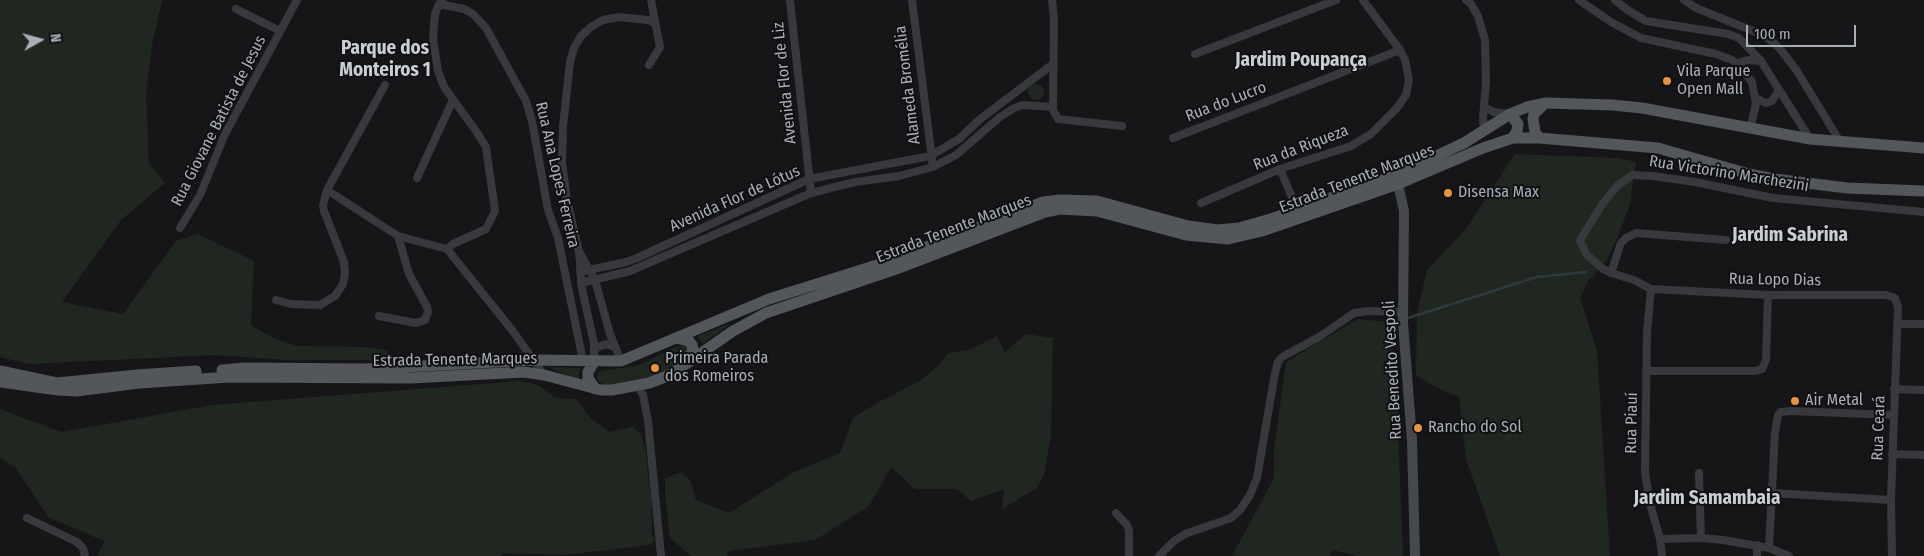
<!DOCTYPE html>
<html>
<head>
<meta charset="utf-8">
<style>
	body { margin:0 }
	#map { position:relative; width:1924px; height:556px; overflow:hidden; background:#161618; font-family:"Fira Sans Condensed",sans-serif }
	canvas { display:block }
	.north { position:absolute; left:15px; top:15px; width:50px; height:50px; -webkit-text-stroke:4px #111113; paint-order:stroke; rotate:83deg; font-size:14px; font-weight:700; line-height:20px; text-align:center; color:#a9afb7 }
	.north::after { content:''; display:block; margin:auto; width:18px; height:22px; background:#a9afb7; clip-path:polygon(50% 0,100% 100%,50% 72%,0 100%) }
	.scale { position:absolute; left:1746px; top:25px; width:110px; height:22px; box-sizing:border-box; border:2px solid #a9afb7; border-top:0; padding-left:6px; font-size:15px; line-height:18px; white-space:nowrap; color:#a9afb7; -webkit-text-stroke:4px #111113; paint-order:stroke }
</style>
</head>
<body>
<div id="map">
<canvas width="1924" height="556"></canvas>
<div class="north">N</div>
<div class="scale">100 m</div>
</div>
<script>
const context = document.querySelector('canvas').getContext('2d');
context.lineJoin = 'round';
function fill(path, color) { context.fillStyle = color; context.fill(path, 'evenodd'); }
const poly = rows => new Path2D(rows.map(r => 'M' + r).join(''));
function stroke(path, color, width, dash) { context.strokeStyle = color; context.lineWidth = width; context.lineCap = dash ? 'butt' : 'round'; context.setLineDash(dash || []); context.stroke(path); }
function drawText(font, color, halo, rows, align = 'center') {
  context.font = font + ' "Fira Sans Condensed",sans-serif'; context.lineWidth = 4; context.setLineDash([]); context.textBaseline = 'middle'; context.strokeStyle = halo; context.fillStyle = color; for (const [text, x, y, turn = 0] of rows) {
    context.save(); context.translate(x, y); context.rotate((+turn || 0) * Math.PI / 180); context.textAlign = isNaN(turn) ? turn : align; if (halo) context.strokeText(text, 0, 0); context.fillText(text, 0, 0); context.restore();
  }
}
fill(poly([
	[0,0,162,0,152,45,146,94,149,163,165,183,121,220,62,302,123,314,176,241,198,234,254,261,251,325,275,339,297,346,363,347,387,350,391,360,286,360,215,355,29,364,0,357],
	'1028 92a8 8 0 1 1 16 0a8 8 0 1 1-16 0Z',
	[1515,154,1618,158,1636,162,1630,204,1618,236,1607,260,1588,281,1580,298,1597,350,1610,556,1500,556,1466,459,1459,397,1435,387,1416,375,1417,313,1427,270,1465,230],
	[1358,319,1388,322,1397,406,1403,556,1357,556,1333,550,1330,556,1232,556,1274,478,1274,451,1286,362],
	[731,323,714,336,702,344,698,336],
	[1026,334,1053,338,1051,434,1044,475,1037,488,1002,509,1004,489,971,501,957,489,915,489,891,467,869,506,815,540,729,551,727,556,691,556,670,538,665,494,665,479,675,474,682,473,690,480,696,500,729,513,794,472,840,453,853,418,879,402,921,380,938,366,948,353,969,350,997,336,1005,352],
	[685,345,690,347,682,360,674,367,655,376,606,385,597,381,598,373,602,371,640,365,675,347],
	[548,367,580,368,579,377,578,381],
	[520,381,538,385,555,398,577,399,590,418,609,432,633,427,641,434,645,448,651,496,652,534,654,540,650,545,564,555,502,553,501,556,98,556,104,541,48,517,15,467,0,458,0,409,61,432,212,405]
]), '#202720');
stroke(poly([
	[1408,318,1537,277,1586,272]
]), '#2f393d', 2.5);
stroke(poly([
	[790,0,811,193],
	[912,0,933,167],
	[1052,0,1054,20,1053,110,1058,119,1122,126],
	[1466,0,1471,4,1478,16,1485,40,1486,82,1483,118,1484,130],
	[1579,0,1611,22,1641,38,1716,54,1732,60,1739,65,1752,82,1756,104,1750,129],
	[1615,0,1629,11,1646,21,1728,34,1739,38,1761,61,1810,139],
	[1684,0,1696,8,1763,35,1774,43,1781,50,1797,71,1839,140],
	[442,2,439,4,435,14,433,38,438,71,444,87,476,131,486,147,495,211,486,229,453,244,447,249],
	[439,4,464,9,473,14,486,28,526,101,532,121,548,210,558,238,583,361],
	[236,9,280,31],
	[1195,54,1336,0],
	[649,65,660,47,651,0],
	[1739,65,1741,62,1748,60,1761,61],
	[1756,98,1766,103,1772,101,1779,90],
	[1484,107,1494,112,1510,114],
	[1173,138,1400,50],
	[1280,169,1297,209],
	[417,178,453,100],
	[327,190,398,236,447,249],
	[1201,203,1280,169,1351,146,1371,134,1397,108,1406,95,1409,80,1405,60,1400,50,1363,0],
	[180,228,200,195,225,134,297,0],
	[447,249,512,330,544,375],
	[580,253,595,280,610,334,621,361],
	[580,272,626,262,637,258,809,179,930,156,959,139,979,120,1053,64],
	[1611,273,1603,269,1586,254,1580,240,1603,203,1617,186,1632,175,1653,176,1695,182,1773,198,1924,212],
	[581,283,630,271,811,193,855,182,899,176,933,167,956,155,1000,117,1014,108,1023,105,1053,107],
	[1651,289,1768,295,1886,295,1895,298,1898,307,1891,500,1892,556],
	[1651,289,1647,332,1645,472,1650,504,1660,539,1662,556],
	[1651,289,1634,280,1611,273,1621,243,1626,238,1636,233,1726,240],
	[276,300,291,304,320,305,335,296,343,284,345,274,344,262,324,211,323,205,327,190,385,85],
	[379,316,416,323,425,320,428,312,427,307,409,274,398,236],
	[1897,324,1924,324],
	[595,350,598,347,606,344,615,347],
	[594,362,594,343,582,289,579,252,567,200,562,162,563,127,570,62,574,48,581,36,591,27,603,20,619,17,648,20,654,23],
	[1646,371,1755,371,1762,369,1766,360,1768,295],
	[637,385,643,395,648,421,661,556],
	[1894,389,1924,390],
	[1892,454,1924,455],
	[1699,473,1701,538],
	[1772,493,1891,500],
	[1116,513,1127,525,1129,530,1129,556],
	[27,518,77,542,83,548,85,556],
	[1660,539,1701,538,1723,540,1769,548,1789,556],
	[1769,548,1775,432,1778,415,1781,412,1791,411,1893,415],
	[1159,556,1174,541,1185,534,1231,518,1240,510,1250,495,1257,478,1275,373,1278,362,1282,357,1319,337,1354,313,1368,311,1403,312],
	[1757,556,1757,545]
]), '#37393c', 8);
stroke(poly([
	[1398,184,1404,211,1403,323,1412,440,1415,556]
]), '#45484c', 10);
stroke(poly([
	[1510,114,1518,124,1517,131,1513,138],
	[1539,138,1535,132,1533,119,1534,114,1544,104],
	[676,338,689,341,692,345,693,350,687,362],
	[594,362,588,372,588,378,595,389],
	[222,370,244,368,366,369,533,360,621,361,769,299,893,260,1043,202,1060,200,1097,201,1188,226,1218,230,1239,228,1274,218,1396,175,1464,143,1510,114,1527,107,1546,103,1613,105,1642,108,1810,139,1924,148],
	[0,371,57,383,137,375,196,371],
	[0,382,58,390,76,391,139,383,230,377,411,378,524,372,544,375,601,390,612,390,649,383,670,375,733,331,766,313,896,269,1045,212,1060,209,1097,211,1186,235,1228,239,1262,231,1398,184,1483,148,1513,138,1539,138,1658,148,1749,174,1775,179,1847,188,1924,191]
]), '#53565b', 11);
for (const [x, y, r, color] of [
	[1667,81,5,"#e8933d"],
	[1448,193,5,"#e8933d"],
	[655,368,5,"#e8933d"],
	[1795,401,5,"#e8933d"],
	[1418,428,5,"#e8933d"]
]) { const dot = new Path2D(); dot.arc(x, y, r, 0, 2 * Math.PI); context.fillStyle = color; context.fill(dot); stroke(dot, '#111113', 2); }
drawText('16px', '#a9afb7', '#111113', [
	["Vila Parque",1677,72],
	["Open Mall",1677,90],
	["Disensa Max",1458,193],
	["Primeira Parada",665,359],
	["dos Romeiros",665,377],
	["Air Metal",1805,401],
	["Rancho do Sol",1428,428]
], 'left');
drawText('16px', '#a9afb7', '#111113', [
	["Avenida Flor de Liz",785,83,-96],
	["Alameda Bromélia",908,85,-97],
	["Rua do Lucro",1226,102,-21],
	["Rua Giovane Batista de Jesus",219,121,-63],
	["Rua da Riqueza",1301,148,-21],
	["Rua Victorino Marchezini",1729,174,9],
	["Rua Ana Lopes Ferreira",557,175,77],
	["Estrada Tenente Marques",1357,179,-21],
	["Avenida Flor de Lótus",735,199,-24],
	["Estrada Tenente Marques",954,229,-21],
	["Rua Lopo Dias",1775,280,1],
	["Estrada Tenente Marques",455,360,-1],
	["Rua Benedito Vespoli",1393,370,-93],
	["Rua Piauí",1632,423,-89],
	["Rua Ceará",1879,428,-88]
]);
drawText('bold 19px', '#c9ced3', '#111113', [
	["Parque dos",385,49],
	["Monteiros 1",385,71],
	["Jardim Poupança",1301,61],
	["Jardim Sabrina",1790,236],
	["Jardim Samambaia",1707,499]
]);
</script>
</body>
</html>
